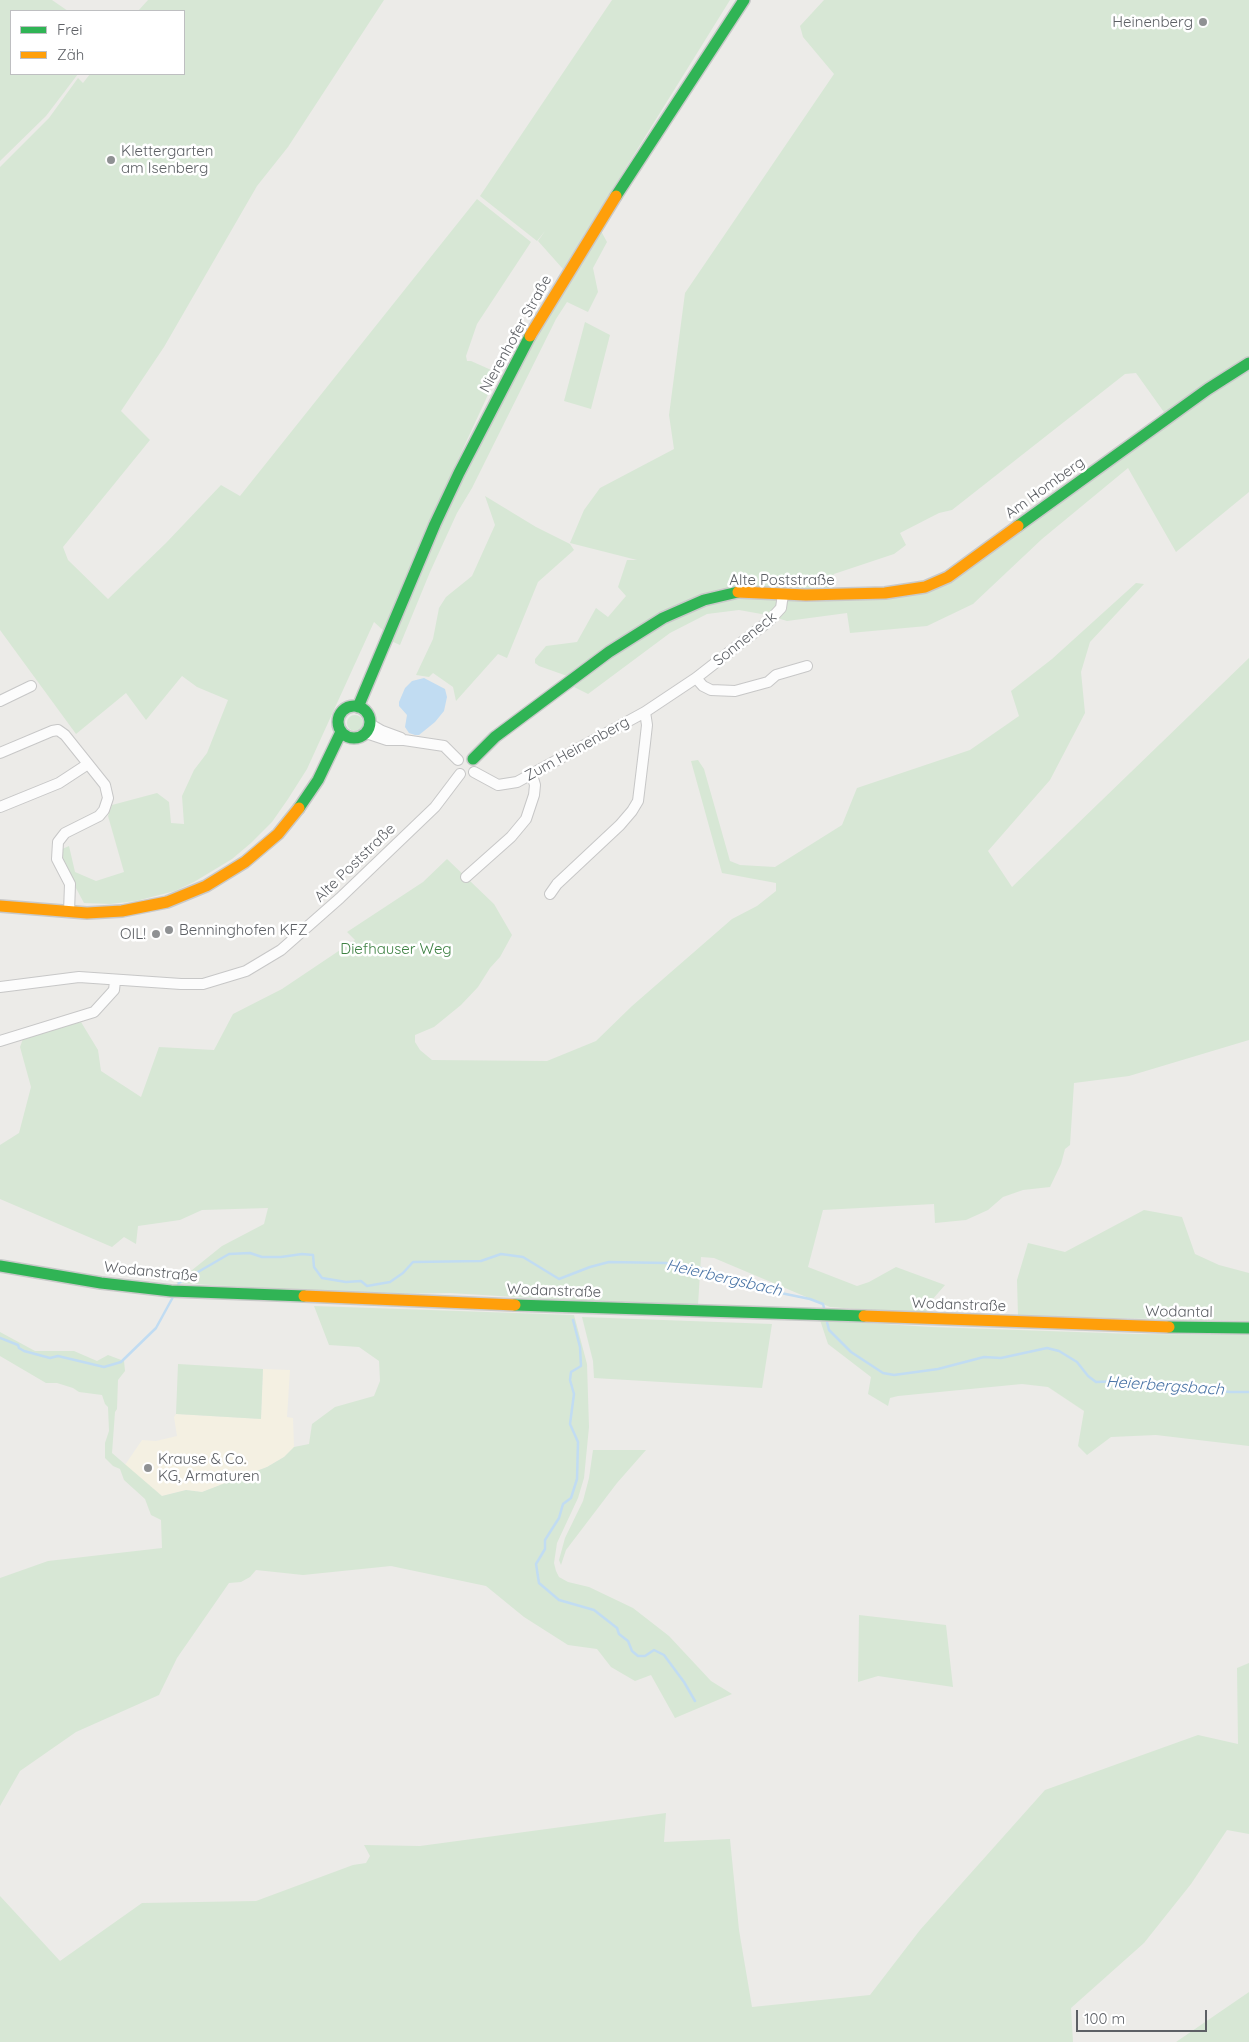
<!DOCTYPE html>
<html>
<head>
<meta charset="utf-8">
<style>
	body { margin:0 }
	#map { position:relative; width:1249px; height:2042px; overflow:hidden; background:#ecebe8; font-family:Quicksand,sans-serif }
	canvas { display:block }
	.legend { position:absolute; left:10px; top:10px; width:175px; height:65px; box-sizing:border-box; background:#fff; border:1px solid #bebfc1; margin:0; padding:6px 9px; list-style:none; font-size:15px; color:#5d6065 }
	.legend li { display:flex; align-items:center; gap:10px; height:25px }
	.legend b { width:25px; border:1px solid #bebfc1 }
	.scale { position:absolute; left:1076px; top:2010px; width:131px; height:22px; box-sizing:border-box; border:2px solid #5d6065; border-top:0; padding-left:6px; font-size:15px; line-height:18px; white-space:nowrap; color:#5d6065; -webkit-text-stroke:4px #fff; paint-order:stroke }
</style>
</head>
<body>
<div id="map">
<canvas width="1249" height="2042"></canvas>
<ul class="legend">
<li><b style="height:6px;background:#30b455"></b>Frei</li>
<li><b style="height:6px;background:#ff9f0a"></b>Zäh</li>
</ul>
<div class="scale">100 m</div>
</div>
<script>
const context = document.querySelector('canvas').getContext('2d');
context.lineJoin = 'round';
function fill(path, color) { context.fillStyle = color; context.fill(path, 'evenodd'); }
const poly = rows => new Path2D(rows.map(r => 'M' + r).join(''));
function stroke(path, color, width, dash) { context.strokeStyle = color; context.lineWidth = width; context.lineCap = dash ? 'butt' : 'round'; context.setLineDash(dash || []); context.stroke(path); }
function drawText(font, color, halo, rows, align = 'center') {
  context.font = font + ' Quicksand,sans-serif'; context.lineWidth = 5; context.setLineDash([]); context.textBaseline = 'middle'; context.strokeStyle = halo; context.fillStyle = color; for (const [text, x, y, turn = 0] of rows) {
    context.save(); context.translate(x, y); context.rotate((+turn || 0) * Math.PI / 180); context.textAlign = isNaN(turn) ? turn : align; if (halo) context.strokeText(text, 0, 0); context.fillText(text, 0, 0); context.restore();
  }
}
fill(poly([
	[263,1369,290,1370,287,1417,293,1418,294,1447,284,1457,267,1467,202,1492,186,1490,162,1496,125,1465,142,1440,156,1441,177,1436,174,1417,176,1414,261,1419]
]), '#f4f0e2');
fill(poly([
	[0,0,52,0,68,11,11,11,11,74,78,74,46,116,0,161],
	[148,0,384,0,288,147,257,186,164,347,121,411,150,440,63,547,68,560,108,599,166,543,221,485,240,496,477,199,531,242,477,324,466,356,467,361,471,361,498,373,455,466,384,631,374,622,307,769,288,799,272,822,251,843,232,859,194,882,175,891,136,901,110,904,84,903,64,866,62,849,69,846,75,872,96,881,124,872,108,816,112,805,157,793,169,802,171,823,184,824,182,796,194,770,207,753,228,700,197,687,182,676,146,720,126,693,76,734,0,630,0,167,49,118,78,78,83,83,90,74,184,74,184,11,138,11],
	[612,0,730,0,563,269,538,241,545,231,537,241,480,196],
	[824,0,1249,0,1249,360,1166,415,1136,373,1125,374,952,510,939,513,900,533,906,545,894,554,834,574,830,582,836,592,925,590,1249,368,1249,492,1176,552,1128,468,1042,539,973,604,927,626,850,633,847,613,787,621,767,615,739,610,707,614,670,633,588,694,574,687,611,656,703,596,570,677,539,666,535,663,535,659,546,646,577,642,596,608,608,617,626,596,618,587,627,560,637,560,570,543,584,510,600,488,674,449,669,415,685,293,834,74,803,37,800,26],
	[601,231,607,242,593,268,598,292,588,312,567,302,556,319,472,488,457,513,430,572,400,645,391,641,448,505,522,361],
	[585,322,610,335,591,409,564,401],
	[485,496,536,527,570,544,574,550,538,582,507,658,498,654,456,701,453,687,433,673,429,677,416,675,433,639,439,608,446,597,472,576,495,525],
	[1136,583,1144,584,1090,642,1081,672,1085,713,1050,780,988,851,1012,887,1249,658,1249,1040,1129,1076,1074,1083,1070,1145,1065,1149,1061,1164,1050,1187,1023,1190,1003,1197,988,1210,966,1220,935,1223,934,1204,823,1210,808,1267,857,1286,869,1282,896,1267,945,1285,932,1300,925,1314,830,1307,714,1258,701,1257,698,1305,547,1299,450,1293,391,1294,332,1292,176,1283,222,1246,264,1224,268,1208,202,1210,180,1220,138,1226,136,1244,124,1237,112,1247,0,1199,0,1145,19,1133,31,1087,20,1047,24,1036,81,1022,98,1050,101,1071,141,1097,159,1047,214,1050,233,1014,282,989,355,940,347,932,423,882,447,859,494,904,512,935,500,957,490,968,478,987,461,1005,434,1027,415,1035,415,1042,420,1050,432,1060,547,1061,596,1041,632,1006,732,919,757,906,776,891,776,883,722,873,691,761,698,760,704,769,730,861,740,865,775,867,842,825,857,788,970,750,1019,716,1011,691,1052,659],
	'347 723a8 8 0 1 1 16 0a8 8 0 1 1-16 0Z',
	[1144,1210,1182,1217,1195,1254,1219,1265,1249,1273,1249,1321,1018,1316,1017,1280,1028,1243,1065,1252],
	[314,1306,574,1315,587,1364,589,1427,584,1478,578,1498,557,1543,554,1563,556,1571,559,1577,568,1582,589,1587,633,1608,669,1636,711,1681,732,1694,675,1718,651,1675,635,1681,611,1667,597,1649,568,1645,524,1617,486,1586,391,1566,303,1575,256,1570,250,1577,241,1582,229,1583,177,1658,159,1695,76,1732,20,1771,0,1806,0,1578,48,1561,162,1548,161,1520,151,1515,145,1499,124,1480,120,1469,113,1466,105,1458,105,1443,109,1431,108,1407,105,1404,102,1395,79,1392,73,1388,57,1383,46,1383,0,1356,0,1332,35,1351,74,1351,97,1361,108,1355,124,1361,125,1371,118,1380,117,1409,115,1412,112,1453,162,1496,186,1490,202,1492,267,1467,284,1457,294,1447,309,1444,312,1424,335,1407,374,1396,380,1381,379,1361,359,1347,329,1345],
	[582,1317,772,1324,762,1388,594,1378,593,1361],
	[820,1320,931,1327,1135,1334,1249,1335,1249,1446,1156,1435,1111,1437,1087,1455,1078,1446,1084,1411,1048,1387,1022,1384,898,1396,890,1398,888,1406,868,1394,871,1377,828,1344],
	[178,1364,263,1369,261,1419,176,1414],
	[593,1450,646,1450,617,1483,566,1550,561,1565,559,1560,565,1538,583,1501,589,1478],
	[859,1615,946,1625,953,1687,878,1676,858,1682],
	[1249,1663,1249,1834,1227,1830,1191,1884,1144,1943,1071,2008,1073,2042,0,2042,0,1896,60,1961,142,1903,256,1901,353,1865,366,1863,370,1856,364,1845,420,1846,666,1813,664,1842,730,1839,739,1930,752,2007,870,1995,920,1930,1045,1790,1198,1735,1238,1744,1237,1668],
	[1249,1992,1249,2042,1176,2042]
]), '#d7e7d5');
fill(poly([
	[424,678,445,689,447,697,444,711,435,722,419,735,415,735,409,733,405,727,407,715,399,706,399,702,405,688,412,681]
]), '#c1dcf2');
stroke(poly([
	[178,1285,179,1283,229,1254,250,1253,262,1257,281,1257,302,1254,313,1255,314,1267,322,1278,346,1282,361,1281,367,1286,390,1282,403,1273,413,1262,481,1261,501,1254,523,1257,559,1279,590,1267,609,1262,666,1263,688,1270,699,1271],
	[771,1291,810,1299,823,1304,824,1308],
	[826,1318,829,1330,851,1352,883,1373,894,1375,938,1369,984,1357,1001,1358,1047,1348,1059,1351,1077,1362,1088,1376,1096,1382,1121,1381,1171,1389,1198,1388,1230,1392,1249,1392],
	[573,1320,580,1347,581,1366,571,1372,570,1380,574,1394,570,1424,578,1442,577,1479,571,1498,563,1504,559,1518,545,1540,545,1549,536,1564,539,1583,559,1600,594,1610,617,1628,619,1634,628,1641,632,1651,638,1656,645,1656,654,1650,664,1655,684,1682,695,1701],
	[0,1338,18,1345,19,1348,24,1351,50,1358,58,1356,104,1367,121,1362,156,1328,173,1297]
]), '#c1dcf2', 2.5);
stroke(poly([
	[699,1271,771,1291]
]), '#c1dcf2', 9);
const street = poly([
	[696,678,703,686,711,690,735,691,768,682,776,675,807,666],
	[0,701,31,686],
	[370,724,382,731,401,738],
	[366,733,387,740,404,740,444,746,458,760],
	[0,753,52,731,58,730,65,735,105,785,108,798,104,810,99,816,65,833,58,842,57,859,70,884,69,912],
	[474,772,498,785,517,782,645,712,696,678,769,621,781,608,783,594],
	[0,807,59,783,88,764],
	[466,877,511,837,526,819,534,795,535,785,532,775],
	[550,894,557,884,620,825,632,811,638,801,645,743,647,725,645,712],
	[0,987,79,977,181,984,203,984,246,971,281,950,340,898,435,807,460,774],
	[0,1041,94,1012,114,990,115,981]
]);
const fast = poly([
	[616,196,744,0],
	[1018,526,1208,389,1249,363],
	'338 722a16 16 0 1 1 32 0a16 16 0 1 1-32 0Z',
	[358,707,435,524,459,473,530,336],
	[473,759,495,737,609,652,663,618,704,600,738,592],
	[299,808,318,780,341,732],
	[0,1266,101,1283,171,1291,304,1296],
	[515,1305,864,1316],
	[1169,1327,1249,1328]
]);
const slow = poly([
	[530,336,616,196],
	[738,592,806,595,885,593,925,587,948,577,1018,526],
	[0,906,87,913,122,911,167,902,206,886,245,862,278,834,299,808],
	[304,1296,515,1305],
	[864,1316,1169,1327]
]);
stroke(street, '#c7c7c7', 12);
stroke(fast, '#c9c9c9', 14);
stroke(slow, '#c9c9c9', 14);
stroke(street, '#fcfcfc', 10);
stroke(fast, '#30b455', 11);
stroke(slow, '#ff9f0a', 11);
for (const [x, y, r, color] of [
	[1203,22,5,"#8f9193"],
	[111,160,5,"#8f9193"],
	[169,930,5,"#8f9193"],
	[156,934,5,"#8f9193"],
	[148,1468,5,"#8f9193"]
]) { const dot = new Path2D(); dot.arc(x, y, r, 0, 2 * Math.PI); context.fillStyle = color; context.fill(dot); stroke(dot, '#fff', 2); }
drawText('15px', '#5d6065', '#fff', [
	["Heinenberg",1193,22,"right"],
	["Klettergarten",121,151],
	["am Isenberg",121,168],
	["Benninghofen KFZ",179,930],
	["OIL!",146,934,"right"],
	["Krause & Co.",158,1459],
	["KG, Armaturen",158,1476]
], 'left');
drawText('15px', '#5d6065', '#fff', [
	["Nierenhofer Straße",516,334,-61],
	["Am Homberg",1045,488,-36],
	["Alte Poststraße",782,580],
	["Sonneneck",745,639,-39],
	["Zum Heinenberg",577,749,-29],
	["Alte Poststraße",355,863,-44],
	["Wodanstraße",151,1272,6],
	["Wodanstraße",554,1291,2],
	["Wodanstraße",959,1305,2],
	["Wodantal",1179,1312,1]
]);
drawText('15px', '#3f8244', '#fff', [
	["Diefhauser Weg",396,949]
]);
drawText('italic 16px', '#4c76a7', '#fff', [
	["Heierbergsbach",724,1278,13],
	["Heierbergsbach",1165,1386,4]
]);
</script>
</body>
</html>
